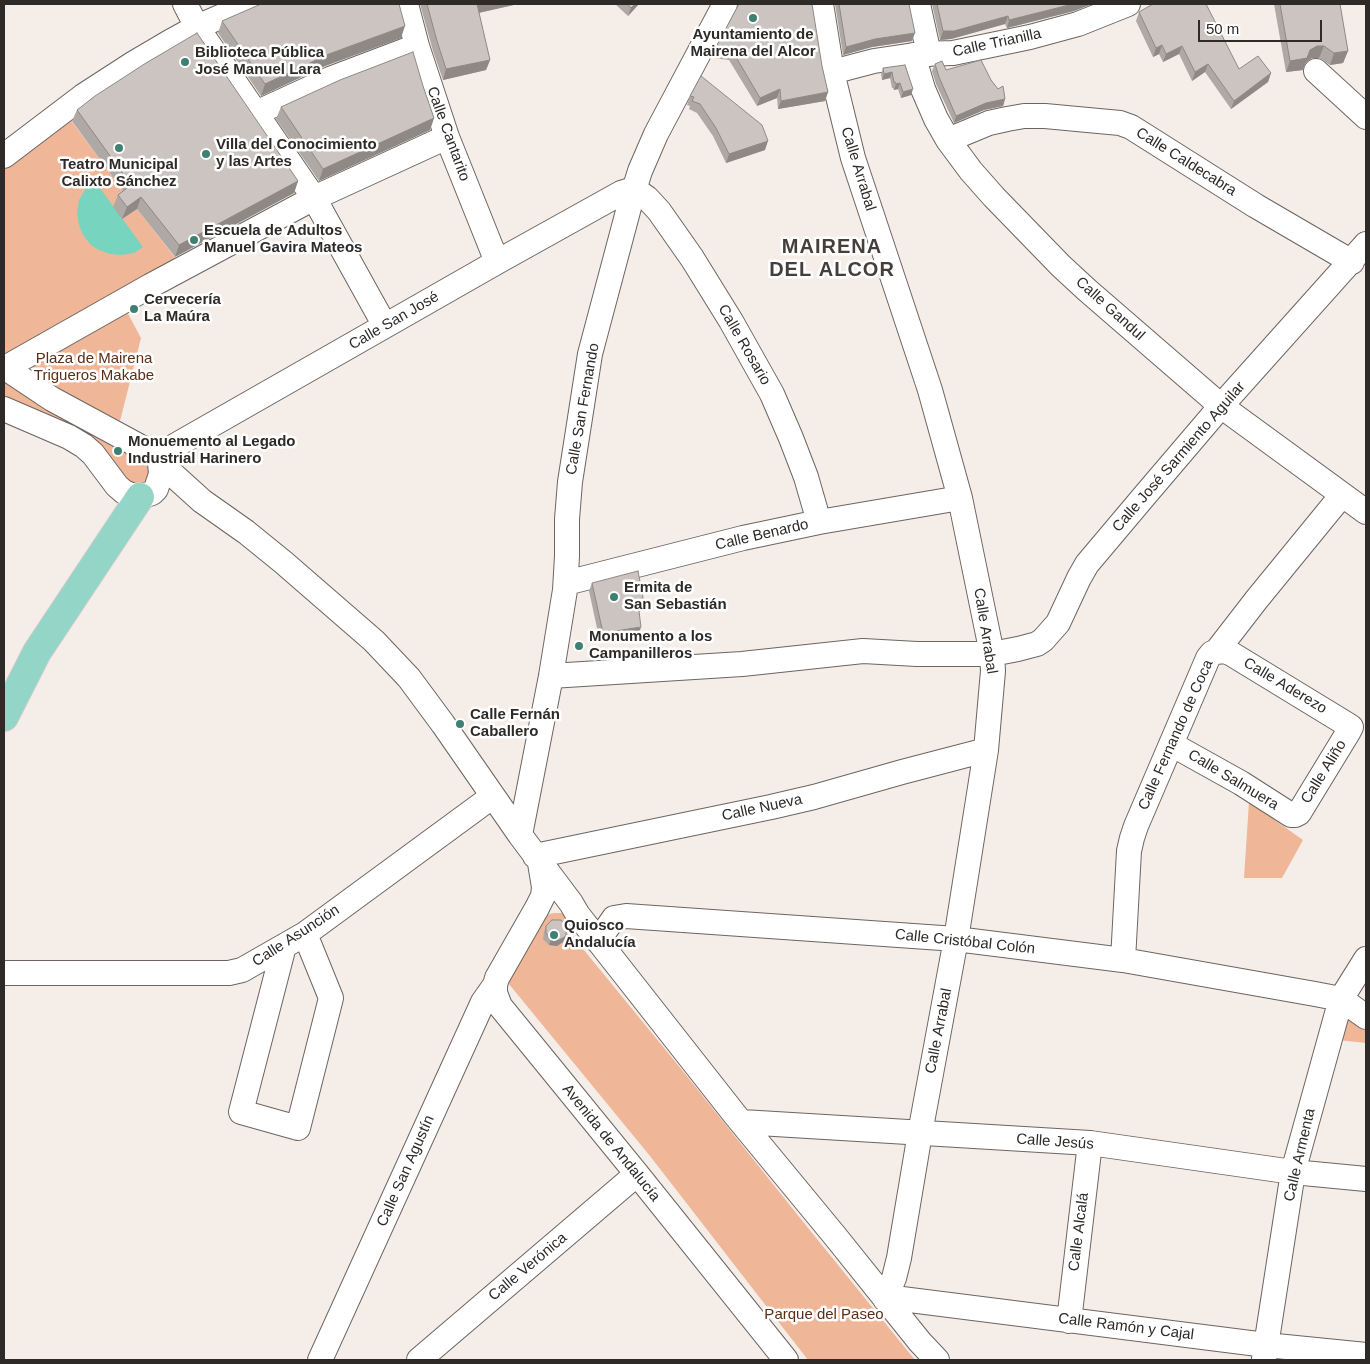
<!DOCTYPE html>
<html>
<head>
<meta charset="utf-8">
<style>
	body { margin:0 }
	#map { position:relative; width:1370px; height:1364px; overflow:hidden; background:#f5ede8; font-family:Arial,sans-serif }
	canvas { display:block }
	.frame { position:absolute; inset:0; border:5px solid #2d2a28; pointer-events:none }
	.scale { position:absolute; left:1198px; top:20px; width:124px; height:22px; box-sizing:border-box; border:2px solid #2d2a28; border-top:0; padding-left:6px; font-size:15px; line-height:18px; white-space:nowrap; color:#2d2a28; -webkit-text-stroke:4px #fff; paint-order:stroke }
</style>
</head>
<body>
<div id="map">
<canvas width="1370" height="1364"></canvas>
<div class="frame"></div>
<div class="scale">50 m</div>
</div>
<script>
const context = document.querySelector('canvas').getContext('2d');
context.lineJoin = 'round';
function fill(path, color) { context.fillStyle = color; context.fill(path, 'evenodd'); }
const poly = rows => new Path2D(rows.map(r => 'M' + r).join(''));
function stroke(path, color, width, dash) { context.strokeStyle = color; context.lineWidth = width; context.lineCap = dash ? 'butt' : 'round'; context.setLineDash(dash || []); context.stroke(path); }
function drawText(font, color, halo, rows, align = 'center') {
  context.font = font + ' Arial,sans-serif'; context.lineWidth = 5; context.setLineDash([]); context.textBaseline = 'middle'; context.strokeStyle = halo; context.fillStyle = color; for (const [text, x, y, turn = 0] of rows) {
    context.save(); context.translate(x, y); context.rotate((+turn || 0) * Math.PI / 180); context.textAlign = isNaN(turn) ? turn : align; if (halo) context.strokeText(text, 0, 0); context.fillText(text, 0, 0); context.restore();
  }
}
fill(poly([
	[70,119,127,196,122,219,137,209,176,259,17,350,4,354,4,167],
	[126,310,141,338,120,421,46,387,35,377,32,369,34,362],
	[4,375,150,458,152,480,136,488,4,401],
	[1249,802,1303,840,1282,878,1244,878],
	[554,913,563,913,568,916,571,921,570,933,682,1070,804,1223,915,1360,808,1360,650,1156,504,978,545,915],
	[1346,1008,1366,1024,1366,1043,1338,1040]
]), '#efb698');
fill(poly([
	[94,180,143,247,134,253,122,255,110,254,99,250,91,245,83,235,79,225,77,213,79,200,86,188]
]), '#77d5bf');
const minor = poly([
	[185,4,197,27,314,198,385,326],
	[406,4,417,46,447,137,497,262],
	[821,4,832,72,853,158,930,390,960,498,992,654,993,671,986,750,956,939,920,1133,899,1258,894,1278,885,1299,902,1299,1266,1345,1366,1355],
	[918,4,929,54],
	[913,55,923,89,936,119,948,140,971,171,994,197,1061,266,1087,290,1221,406,1366,512],
	[1316,71,1366,117],
	[832,72,874,61,921,54,953,53,1030,37,1078,24,1128,4],
	[256,113,330,79,417,46],
	[948,140,989,123,1007,119,1024,116,1045,116,1120,123,1131,127,1256,206,1352,262],
	[4,156,83,96,134,63,168,43,197,27,250,4],
	[4,367,52,399,150,452,157,456,160,463,161,474,156,489,152,493,140,497,133,496,124,492,117,486,93,454,84,446,69,437,4,409],
	[5,368,150,286,314,198,447,137],
	[157,456,497,262,621,193,634,189,647,198,659,211,692,258,731,321,772,394,791,438,806,477,819,522],
	[160,463,202,501,246,532,283,562,374,641,409,678,443,724,520,835,571,903,578,915,736,1116,835,1236,920,1342,937,1360],
	[566,583,743,538,819,522,960,498],
	[551,676,742,664,863,651,917,654,992,654,1018,649,1037,644,1043,640,1058,623,1079,578,1087,564,1146,494,1221,406,1366,244],
	[1171,744,1241,783,1291,815,1295,815,1299,813,1349,731,1351,727,1348,725,1230,653,1224,651,1216,652],
	[520,835,551,676,565,590,567,556,567,519,570,482,590,354,631,200,640,171,656,134,725,4],
	[535,856,771,807,814,797,902,772,986,750],
	[540,863,544,887,543,896,537,908,497,978,495,985,495,993,500,1006,637,1174,786,1360],
	[598,941,614,918,626,916,956,939,1123,960,1315,994,1341,999,1366,1017],
	[284,946,241,1112,298,1128,331,998,305,934],
	[1123,960,1129,851,1132,838,1136,826,1208,658,1212,653,1216,652,1257,599,1342,495],
	[4,973,229,973,242,970,305,934,493,796],
	[742,1122,1090,1143,1293,1172,1366,1179],
	[1069,1321,1090,1143],
	[1264,1359,1293,1172,1341,999,1366,959],
	[320,1360,483,1002,495,985],
	[419,1360,637,1174]
]);
const major = poly([
	[4,717,37,652,140,497]
]);
stroke(minor, '#6c6561', 26);
stroke(major, '#cdcccb', 30);
stroke(minor, '#fff', 24);
stroke(major, '#93d6c8', 28);
fill(poly([
	[420,4,518,4,479,13,490,60,486,70,443,80,433,51],
	[615,4,639,4,628,16],
	[835,4,909,4,912,41,872,47,843,55],
	[932,4,1092,4,1074,11,1007,28,1005,24,951,39,940,40],
	[1274,4,1340,4,1348,51,1343,63,1330,65,1319,58,1312,58,1306,62,1303,70,1286,72],
	[1139,12,1239,69,1271,73,1268,82,1231,109,1205,72,1192,81,1179,54,1163,62,1159,54,1153,57,1136,21],
	[222,21,401,38,325,66,261,96,218,33],
	[715,49,822,66,828,92,825,101,778,109,777,98,757,106,729,60,712,58],
	[935,64,946,70,991,80,1005,99,1003,106,984,110,954,123,936,84,932,71],
	[905,65,911,95,901,98,898,89,894,90,893,88,892,88,890,78,882,80,881,74,883,68],
	[701,76,765,150,726,163,713,136,697,113,689,109,690,106,687,105,690,96],
	[423,86,434,118,430,130,319,181,276,119,281,107],
	[77,110,298,181,294,193,175,257,137,209,122,219,113,207,118,195,123,191,72,121],
	[592,583,640,612,639,612,638,636,600,642,589,591],
	[546,926,566,936,563,942,557,946,549,945,543,939,544,932]
]), '#afa9a5');
fill(poly([
	[477,4,518,4,473,14],
	[635,4,639,4,628,16,631,8],
	[1073,4,1092,4,1074,11,1007,28,1009,20],
	[1008,16,1005,24,951,39,940,40,943,31],
	[405,26,401,38,325,66,261,96,265,84,329,54],
	[915,33,912,41,872,47,843,55,846,47,875,39],
	[1162,45,1159,54,1153,57,1156,48],
	[1182,46,1179,54,1163,62,1166,54],
	[1317,46,1324,46,1319,58,1312,58,1306,62,1303,70,1286,72,1290,61],
	[1348,51,1343,63,1330,65,1334,53],
	[490,60,486,70,443,80,446,69],
	[1208,64,1205,72,1192,81,1195,72],
	[892,72,890,78,882,80,884,74],
	[1271,73,1268,82,1231,109,1234,101],
	[900,83,898,89,894,90,896,84],
	[780,89,777,98,757,106,760,98],
	[913,89,911,95,901,98,903,92],
	[828,92,825,101,778,109,781,101],
	[1005,99,1003,106,984,110,954,123,956,116,986,103],
	[434,118,430,130,319,181,323,169],
	[768,141,765,150,726,163,729,154],
	[298,181,294,193,175,257,179,245],
	[141,197,137,209,122,219,127,207],
	[644,603,640,612,635,612,638,604],
	[641,627,638,636,600,642,603,633],
	[566,936,563,942,557,946,549,945,551,939]
]), '#8f8986');
const building = poly([
	[261,4,399,4,405,26,329,54,265,84,222,21,261,4],
	[427,4,478,4,477,4,490,60,446,69,437,41,427,4],
	[627,4,635,4,631,8,627,4],
	[739,4,812,4,822,66,828,92,781,101,780,89,760,98,733,52,715,49,739,4],
	[839,4,909,4,915,33,875,39,846,47,839,4],
	[937,4,1073,4,1009,20,1008,16,954,31,943,31,937,4],
	[1153,4,1206,4,1239,69,1258,56,1271,73,1234,101,1208,64,1195,72,1182,46,1166,54,1162,45,1156,48,1139,12,1153,4],
	[1280,4,1340,4,1348,51,1334,53,1324,46,1317,46,1310,50,1307,58,1290,61,1280,4],
	[197,33,298,181,179,245,141,197,127,207,118,195,131,185,77,110,95,96,146,63,197,33],
	[413,52,423,86,434,118,323,169,281,107,340,80,413,52],
	[981,60,991,80,998,89,1003,86,1005,99,986,103,956,116,939,77,935,64,942,61,946,70,981,60],
	[905,65,913,89,903,92,900,83,896,84,895,82,894,82,892,72,884,74,883,68,905,65],
	[701,76,762,125,768,141,729,154,716,128,700,104,692,101,694,97,690,96,701,76],
	[638,571,644,603,638,604,641,627,603,633,592,583,638,571],
	[552,920,561,920,566,926,566,936,559,940,551,939,546,933,546,926,552,920]
]);
fill(building, '#ccc4c0');
stroke(building, '#8f8986', 1);
for (const [x, y, r, color] of [
	[753,18,5,"#3e8071"],
	[185,62,5,"#3e8071"],
	[119,148,5,"#3e8071"],
	[206,154,5,"#3e8071"],
	[194,240,5,"#3e8071"],
	[134,309,5,"#3e8071"],
	[118,451,5,"#3e8071"],
	[614,597,5,"#3e8071"],
	[579,646,5,"#3e8071"],
	[460,724,5,"#3e8071"],
	[554,935,5,"#3e8071"]
]) { const dot = new Path2D(); dot.arc(x, y, r, 0, 2 * Math.PI); context.fillStyle = color; context.fill(dot); stroke(dot, '#fff', 2); }
drawText('bold 15px', '#2d2a28', '#fff', [
	["Ayuntamiento de",753,35,"center"],
	["Mairena del Alcor",753,52,"center"],
	["Biblioteca Pública",195,53],
	["José Manuel Lara",195,70],
	["Villa del Conocimiento",216,145],
	["y las Artes",216,162],
	["Teatro Municipal",119,165,"center"],
	["Calixto Sánchez",119,182,"center"],
	["Escuela de Adultos",204,231],
	["Manuel Gavira Mateos",204,248],
	["Cervecería",144,300],
	["La Maúra",144,317],
	["Monuemento al Legado",128,442],
	["Industrial Harinero",128,459],
	["Ermita de",624,588],
	["San Sebastián",624,605],
	["Monumento a los",589,637],
	["Campanilleros",589,654],
	["Calle Fernán",470,715],
	["Caballero",470,732],
	["Quiosco",564,926],
	["Andalucía",564,943]
], 'left');
drawText('15px', '#2d2a28', '#fff', [
	["Calle Trianilla",997,43,-12],
	["Calle Cantarito",448,134,70],
	["Calle Caldecabra",1186,162,32],
	["Calle Arrabal",858,169,73],
	["Calle Gandul",1110,309,42],
	["Calle San José",394,321,-30],
	["Calle Rosario",744,345,60],
	["Calle San Fernando",583,409,-80],
	["Calle José Sarmiento Aguilar",1179,457,-49],
	["Calle Benardo",762,535,-13],
	["Calle Arrabal",985,631,81],
	["Calle Aderezo",1285,686,31],
	["Calle Fernando de Coca",1176,735,-66],
	["Calle Aliño",1324,772,-58],
	["Calle Salmuera",1233,780,31],
	["Calle Nueva",762,808,-12],
	["Calle Asunción",296,936,-33],
	["Calle Cristóbal Colón",965,942,6],
	["Calle Arrabal",939,1031,-79],
	["Calle Jesús",1055,1142,4],
	["Avenida de Andalucía",611,1143,51],
	["Calle Armenta",1300,1155,-77],
	["Calle San Agustín",406,1171,-66],
	["Calle Alcalá",1079,1232,-83],
	["Calle Verónica",528,1267,-40],
	["Calle Ramón y Cajal",1126,1327,7]
]);
drawText('15px', '#5c2f15', '#fff', [
	["Plaza de Mairena",94,359],
	["Trigueros Makabe",94,376],
	["Parque del Paseo",824,1315]
]);
context.letterSpacing = '1px';
drawText('bold 20px', '#453e3b', '#fff', [
	["MAIRENA",832,247],
	["DEL ALCOR",832,270]
]);
context.letterSpacing = '0px';
</script>
</body>
</html>
